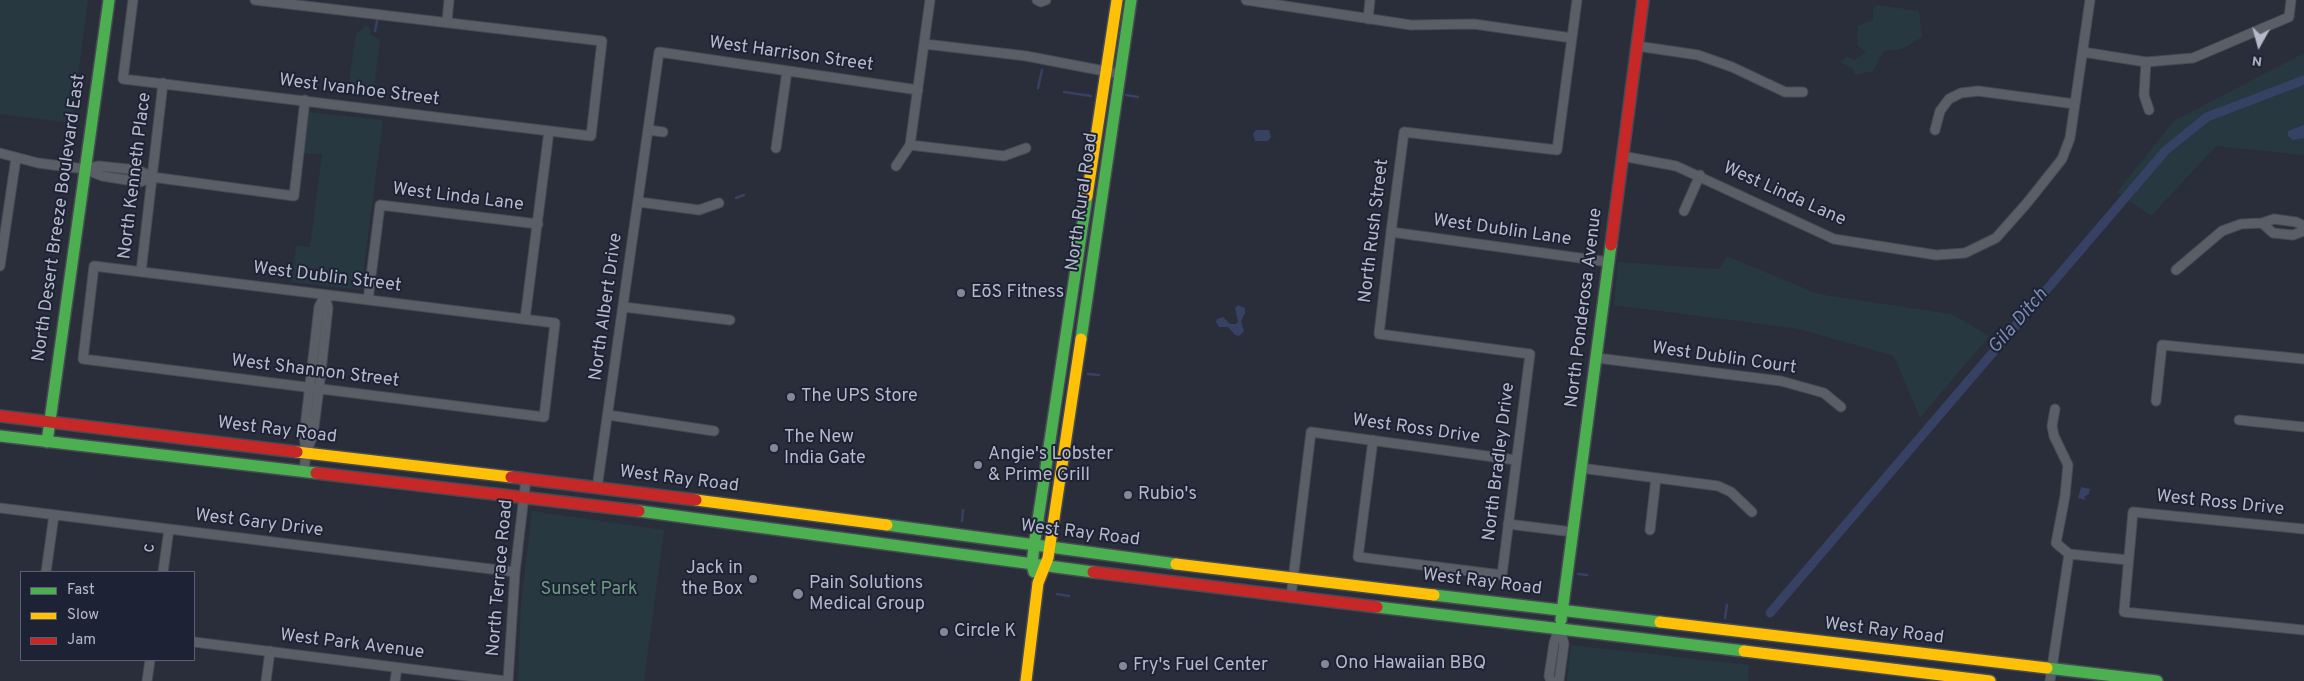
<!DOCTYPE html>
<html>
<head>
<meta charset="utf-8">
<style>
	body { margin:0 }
	#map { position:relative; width:2304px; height:681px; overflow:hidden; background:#2a2e3a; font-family:Overpass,sans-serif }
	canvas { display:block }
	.legend { position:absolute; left:20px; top:571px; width:175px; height:90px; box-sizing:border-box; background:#1d2335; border:1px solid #5a5f71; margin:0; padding:6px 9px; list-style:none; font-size:15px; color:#b5b9ca }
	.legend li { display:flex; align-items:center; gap:10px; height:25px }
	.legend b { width:25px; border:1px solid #5a5f71 }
	.north { position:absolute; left:2234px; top:20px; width:50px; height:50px; -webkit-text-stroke:4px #1d2335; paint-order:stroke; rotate:187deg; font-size:14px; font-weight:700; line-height:20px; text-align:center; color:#b5b9ca }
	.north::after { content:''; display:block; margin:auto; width:18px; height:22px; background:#b5b9ca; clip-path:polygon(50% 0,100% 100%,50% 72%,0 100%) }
</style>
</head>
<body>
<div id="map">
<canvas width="2304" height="681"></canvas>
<ul class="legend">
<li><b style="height:6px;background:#4caf50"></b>Fast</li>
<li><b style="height:6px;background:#ffc107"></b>Slow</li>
<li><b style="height:6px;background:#c62828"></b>Jam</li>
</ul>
<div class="north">N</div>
</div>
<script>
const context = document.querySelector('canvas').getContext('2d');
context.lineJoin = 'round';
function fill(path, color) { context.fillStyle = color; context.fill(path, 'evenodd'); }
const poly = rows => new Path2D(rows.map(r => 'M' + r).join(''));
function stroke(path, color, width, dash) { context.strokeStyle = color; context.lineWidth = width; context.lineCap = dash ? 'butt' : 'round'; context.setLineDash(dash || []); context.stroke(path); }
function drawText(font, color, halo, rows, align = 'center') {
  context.font = font + ' Overpass,sans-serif'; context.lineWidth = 4; context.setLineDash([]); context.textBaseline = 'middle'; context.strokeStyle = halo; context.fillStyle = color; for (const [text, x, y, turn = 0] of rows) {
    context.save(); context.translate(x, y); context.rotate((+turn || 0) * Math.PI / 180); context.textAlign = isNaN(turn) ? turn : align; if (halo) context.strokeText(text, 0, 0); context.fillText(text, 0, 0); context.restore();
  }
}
fill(poly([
	[0,0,88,0,72,123,0,114],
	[1877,5,1919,11,1922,37,1902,49,1883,51,1873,71,1855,75,1853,69,1841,62,1847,56,1854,60,1866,53,1857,45,1858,26,1873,20,1873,9],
	[366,25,370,28,371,35,380,39,374,89,363,91,349,81,356,34],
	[2304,53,2304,155,2216,146,2151,216,2117,192,2174,121],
	[309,112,383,120,361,290,292,282,296,246,310,247,322,154,304,153],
	[1727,256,1818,294,1951,314,1989,336,1920,418,1894,356,1799,329,1614,305,1618,262,1719,269],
	[532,511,664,530,644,681,518,681,521,603],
	[1571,645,1749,665,1748,681,1567,681]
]), '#273840');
fill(poly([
	[2304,125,2304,138,2293,140,2288,136,2288,131],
	[1256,130,1269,130,1271,137,1268,141,1255,141,1253,134],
	[1238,305,1245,308,1245,313,1241,321,1244,331,1239,336,1235,335,1228,327,1219,327,1216,322,1217,319,1223,317,1230,324,1236,324,1238,322,1235,308],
	[2081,487,2090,489,2089,494,2084,497,2086,500,2078,498]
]), '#374163');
stroke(poly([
	[375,31,378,16],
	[1038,88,1042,70],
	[1064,92,1091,96],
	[1126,95,1138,97],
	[736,198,744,195],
	[1088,374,1099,375],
	[962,521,963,510],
	[1578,574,1587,575],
	[1057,594,1069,596],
	[1725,618,1727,605]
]), '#374163', 2.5);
stroke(poly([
	[1770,613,2166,150,2207,117,2304,80]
]), '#374163', 9);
const street = poly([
	[133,0,123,79,591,136,602,41,255,0],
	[1037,0,1041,2,1046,0],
	[1246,0,1411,25,1474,24,1572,38],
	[1368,19,1370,0],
	[447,22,449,0],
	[925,44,1026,56,1120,74],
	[1637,46,1698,55,1732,67,1785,92,1803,92],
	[2083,52,2146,62,2193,58,2289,17,2291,0],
	[2146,62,2144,95,2149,110],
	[649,130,663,132],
	[1935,130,1940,111,1949,99,1961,93,1978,91,2075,104],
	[910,145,1004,156,1026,148],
	[776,148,787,71],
	[0,153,38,163,85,169,102,176,140,182,152,177],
	[1622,156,1676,166,1834,239,1936,255,1965,253,1996,238,2027,203,2062,159,2070,138,2090,0],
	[896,166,910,145,930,0],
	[85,169,99,166,128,169,142,172,152,177,294,196,305,100],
	[639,202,699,210,719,203],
	[1684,211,1700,175],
	[2262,223,2273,233,2293,235,2304,231],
	[1391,232,1609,262],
	[0,266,16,158],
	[94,266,555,323,544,417,83,359,94,266],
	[2176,270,2222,231,2241,224,2262,223,2274,219,2296,222,2304,226],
	[141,272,163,83],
	[368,300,380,205,538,224],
	[624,307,730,320],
	[525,319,549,131],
	[1597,358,1781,381,1824,393,1841,407],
	[2156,401,2162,345,2304,359],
	[2055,409,2052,426,2054,436,2068,465,2065,496,2056,543,2069,554],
	[608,415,714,431],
	[2239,420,2304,427],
	[1373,440,1358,557,1502,575,1530,354,1379,334,1391,232,1404,132,1557,150,1577,0],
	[306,452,304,436,319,307,325,295],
	[1581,468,1718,486,1731,492,1752,512],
	[304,471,306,453,313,435,320,380,328,308,325,295],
	[597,488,659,52,918,90],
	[0,508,515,572],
	[1508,524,1573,532],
	[2304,529,2133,512,2124,612,2304,630],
	[1650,530,1656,478],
	[2069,554,2128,560],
	[46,572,54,515],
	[163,572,169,529],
	[1291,596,1311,432,1516,460],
	[194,642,506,681],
	[147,681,150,660],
	[266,681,270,651],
	[395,681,397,668],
	[508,681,515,572,526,479],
	[1551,681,1549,676,1554,643,1560,625],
	[1559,681,1564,644,1560,629],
	[2050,681,2069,554]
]);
const fast = poly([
	[1081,339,1131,0],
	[0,436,316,473],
	[47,442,109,0],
	[639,511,1093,572],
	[887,525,1176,564],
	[1034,572,1032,565,1034,546,1087,196],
	[1434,595,1660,622],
	[1377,607,1744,651],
	[1561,620,1611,245],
	[2047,668,2157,681]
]);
const slow = poly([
	[1087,196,1117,0],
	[297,452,511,477],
	[696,500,887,525],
	[1176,564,1434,595],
	[1660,622,2047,668],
	[1744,651,1990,681],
	[1026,681,1038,583,1048,558,1081,339]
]);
const jam = poly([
	[1611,245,1643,0],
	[0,416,297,452],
	[316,473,639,511],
	[511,477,696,500],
	[1093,572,1377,607]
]);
stroke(street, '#464a53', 11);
stroke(fast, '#464a53', 14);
stroke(slow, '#464a53', 14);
stroke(jam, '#464a53', 14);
stroke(street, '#5a5e67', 9);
stroke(fast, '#4caf50', 11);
stroke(slow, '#ffc107', 11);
stroke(jam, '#c62828', 11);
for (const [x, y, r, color] of [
	[961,293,5,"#848898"],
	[791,397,5,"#848898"],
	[774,448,5,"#848898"],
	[978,465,5,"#848898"],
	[1128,495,5,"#848898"],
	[753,579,5,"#848898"],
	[798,594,6,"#848898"],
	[944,632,5,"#848898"],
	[1325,664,5,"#848898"],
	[1123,666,5,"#848898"]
]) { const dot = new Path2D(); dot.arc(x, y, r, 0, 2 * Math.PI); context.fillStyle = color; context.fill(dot); stroke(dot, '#1d2335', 2); }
drawText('18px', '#b5b9ca', '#1d2335', [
	["West Harrison Street",791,55,8],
	["West Ivanhoe Street",359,91,7],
	["North Kenneth Place",136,176,-83],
	["West Linda Lane",1784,195,24],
	["West Linda Lane",458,198,7],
	["North Rural Road",1083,202,-82],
	["North Desert Breeze Boulevard East",60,218,-82],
	["North Rush Street",1375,231,-83],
	["West Dublin Lane",1502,231,8],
	["West Dublin Street",327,278,7],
	["North Albert Drive",607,307,-82],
	["North Ponderosa Avenue",1585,308,-83],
	["West Dublin Court",1724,359,8],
	["West Shannon Street",315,372,7],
	["West Ross Drive",1416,430,8],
	["West Ray Road",277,431,7],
	["North Bradley Drive",1500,462,-83],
	["West Ray Road",679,480,7],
	["West Ross Drive",2220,504,6],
	["West Gary Drive",259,524,7],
	["West Ray Road",1080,534,7],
	["c",150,548,-83],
	["North Terrace Road",501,578,-85],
	["West Ray Road",1482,583,7],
	["West Ray Road",1884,632,7],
	["West Park Avenue",352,645,7]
]);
drawText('18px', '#b5b9ca', '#1d2335', [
	["EōS Fitness",971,293],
	["The UPS Store",801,397],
	["The New",784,438],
	["India Gate",784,459],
	["Angie's Lobster",988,455],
	["& Prime Grill",988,476],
	["Rubio's",1138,495],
	["Jack in",743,569,"right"],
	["the Box",743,590,"right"],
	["Pain Solutions",809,584],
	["Medical Group",809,605],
	["Circle K",954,632],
	["Ono Hawaiian BBQ",1335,664],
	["Fry's Fuel Center",1133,666]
], 'left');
drawText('18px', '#6b9c7f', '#1d2335', [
	["Sunset Park",589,590]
]);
drawText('italic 19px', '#7c8ab2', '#1d2335', [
	["Gila Ditch",2019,322,-49]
]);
</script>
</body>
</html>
